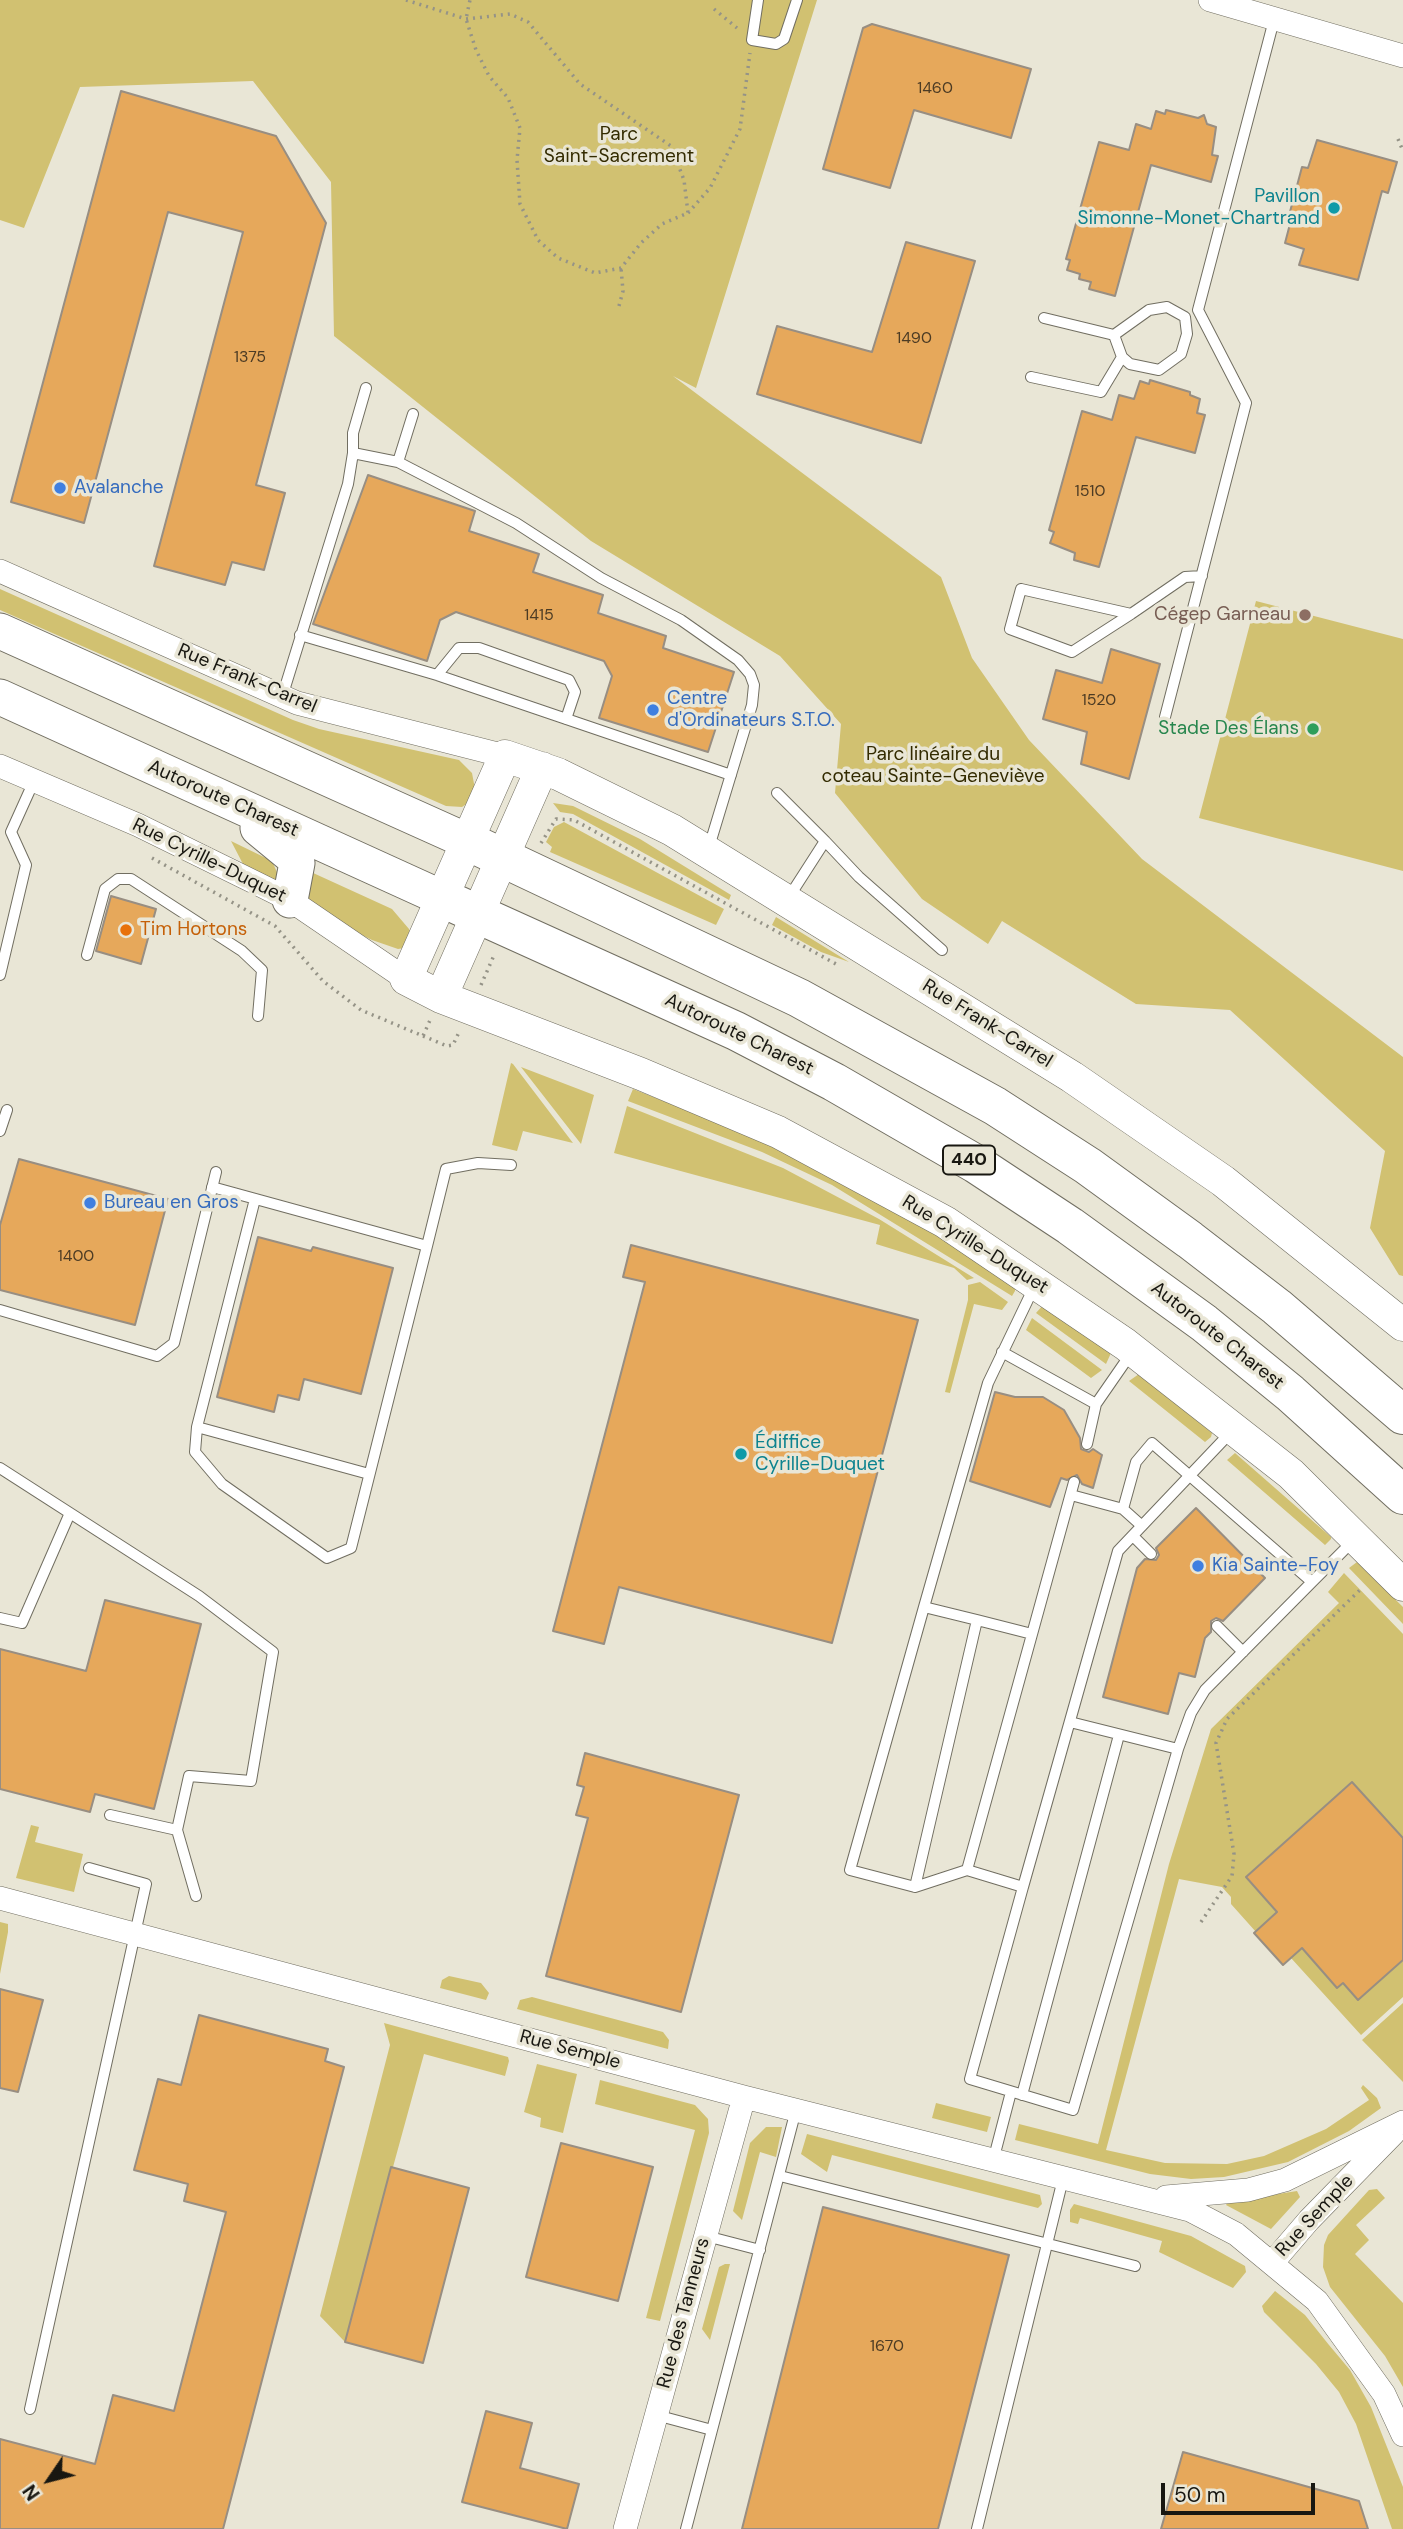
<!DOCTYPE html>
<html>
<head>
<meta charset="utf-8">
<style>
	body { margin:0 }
	#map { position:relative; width:1403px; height:2529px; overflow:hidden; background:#e9e6d6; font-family:"DM Sans",sans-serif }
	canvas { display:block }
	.north { position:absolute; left:14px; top:2445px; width:70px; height:70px; -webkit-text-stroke:5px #e9e6d6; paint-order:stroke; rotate:235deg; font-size:19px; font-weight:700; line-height:28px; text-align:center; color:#181711 }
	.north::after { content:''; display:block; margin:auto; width:24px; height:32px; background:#181711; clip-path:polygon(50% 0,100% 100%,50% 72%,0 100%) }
	.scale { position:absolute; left:1161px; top:2483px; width:154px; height:32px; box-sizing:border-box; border:4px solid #181711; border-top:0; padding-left:9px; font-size:21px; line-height:24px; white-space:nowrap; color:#181711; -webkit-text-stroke:5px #e9e6d6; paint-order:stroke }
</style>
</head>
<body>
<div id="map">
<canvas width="1403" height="2529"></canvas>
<div class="north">N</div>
<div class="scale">50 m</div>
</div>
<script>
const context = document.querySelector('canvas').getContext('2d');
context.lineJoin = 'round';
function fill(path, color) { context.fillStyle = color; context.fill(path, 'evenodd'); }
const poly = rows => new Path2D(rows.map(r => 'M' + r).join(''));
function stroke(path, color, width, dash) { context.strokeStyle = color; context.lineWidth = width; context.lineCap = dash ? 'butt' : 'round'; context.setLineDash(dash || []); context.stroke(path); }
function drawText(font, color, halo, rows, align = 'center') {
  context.font = font + ' "DM Sans",sans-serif'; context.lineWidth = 7; context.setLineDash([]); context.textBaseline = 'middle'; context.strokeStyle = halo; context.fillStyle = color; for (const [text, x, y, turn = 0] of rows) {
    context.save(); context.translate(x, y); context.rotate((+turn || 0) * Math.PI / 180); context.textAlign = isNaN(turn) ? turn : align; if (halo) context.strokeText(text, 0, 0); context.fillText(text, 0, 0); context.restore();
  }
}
fill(poly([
	[0,0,817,0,696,388,673,376,941,577,972,658,1029,740,1142,859,1403,1057,1403,1276,1399,1275,1370,1228,1385,1151,1230,1010,1136,1004,1002,921,988,944,922,899,835,793,841,724,780,656,591,541,334,336,331,182,253,81,80,87,24,228,0,220],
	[0,589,293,720,319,729,459,760,472,773,475,789,468,803,462,807,446,806,0,610],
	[1256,601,1403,639,1403,871,1199,818],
	[553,803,573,806,640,839,731,895,729,900,573,814,560,812],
	[564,822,724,909,716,925,550,852,552,847,546,842,554,827],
	[231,841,272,861,280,879,277,884,243,864],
	[311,872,392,909,409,929,411,935,404,948,398,949,372,940,329,919,306,904],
	[776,917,849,962,821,952,772,925],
	[511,1063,513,1064,573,1143,523,1131,517,1151,492,1145],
	[521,1067,594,1095,581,1144],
	[633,1089,765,1141,913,1219,1015,1285,1015,1291,1012,1296,832,1185,762,1152,628,1101],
	[627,1106,783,1168,879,1219,974,1278,967,1280,954,1268,876,1244,880,1225,614,1153],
	[980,1282,1008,1302,1002,1310,974,1304,950,1393,945,1392,968,1300,968,1285],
	[1044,1304,1111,1353,1106,1364,1036,1313],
	[1032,1318,1102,1370,1091,1378,1026,1330],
	[1139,1374,1212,1433,1211,1437,1205,1442,1129,1381],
	[1235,1453,1331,1537,1331,1539,1325,1545,1227,1460],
	[1357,1562,1403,1607,1403,1624,1349,1568],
	[1344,1573,1403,1634,1403,1838,1352,1782,1246,1877,1277,1912,1256,1932,1231,1904,1231,1897,1222,1887,1179,1879,1106,2150,1165,2163,1227,2164,1264,2156,1326,2129,1369,2100,1361,2088,1363,2085,1377,2098,1381,2108,1349,2131,1288,2162,1224,2177,1191,2179,1150,2174,1015,2140,1019,2124,1098,2144,1169,1864,1211,1729,1339,1603,1328,1592],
	[31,1825,39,1827,35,1842,83,1854,74,1892,16,1878],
	[0,1922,8,1924,8,1932,0,1974],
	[1302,1948,1337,1988,1343,1983,1358,2000,1403,1960,1403,1997,1361,2035,1291,1958],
	[449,1976,481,1983,489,1993,486,2000,440,1988,442,1980],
	[532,1997,663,2032,669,2040,668,2049,517,2009,520,2000],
	[1403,2003,1403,2082,1362,2040],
	[384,2023,508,2057,509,2061,505,2076,424,2054,345,2342,320,2316,390,2045],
	[537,2064,577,2074,563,2133,540,2127,541,2118,524,2112],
	[600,2080,695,2105,708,2119,709,2133,660,2321,646,2318,695,2130,595,2104],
	[936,2103,991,2117,987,2132,932,2118],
	[766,2127,782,2127,776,2157,760,2152,742,2220,733,2211,750,2143],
	[807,2134,1040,2195,1042,2204,1038,2208,832,2155,827,2172,801,2154],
	[1377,2189,1385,2198,1356,2225,1369,2240,1355,2254,1403,2303,1403,2387,1385,2356,1330,2287,1323,2267,1324,2245,1328,2235,1369,2190],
	[1297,2191,1300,2197,1271,2229,1226,2205,1228,2202],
	[1074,2204,1191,2236,1245,2266,1246,2272,1233,2288,1159,2252,1162,2241,1080,2218,1078,2224,1070,2222,1070,2210],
	[725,2264,730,2264,710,2340,702,2329,719,2267],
	[1275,2291,1305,2315,1329,2345,1350,2370,1371,2407,1403,2487,1403,2529,1392,2529,1356,2424,1339,2392,1316,2364,1264,2312,1262,2306]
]), '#d1c171');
const building = poly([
	[872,24,1031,69,1011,138,914,110,890,188,823,169,863,28,872,24],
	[121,91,276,136,326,223,256,485,285,493,264,570,232,562,225,585,154,566,243,232,168,212,84,523,11,502,121,91],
	[1166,110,1198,118,1204,115,1207,124,1216,127,1212,155,1218,156,1211,182,1151,165,1115,296,1089,289,1091,282,1079,279,1080,274,1067,270,1070,260,1066,259,1099,142,1129,150,1136,124,1151,129,1156,111,1165,114,1166,110],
	[1317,140,1397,162,1388,193,1382,191,1358,280,1299,265,1304,249,1285,243,1290,224,1287,223,1302,167,1308,168,1317,140],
	[906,242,975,261,921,443,757,394,777,326,872,352,906,242],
	[1150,380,1190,392,1190,395,1200,399,1197,413,1205,415,1195,453,1136,437,1099,567,1074,560,1075,553,1050,543,1054,532,1049,530,1082,411,1112,420,1119,395,1134,399,1140,381,1149,384,1150,380],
	[368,475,475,511,469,531,539,554,533,572,603,595,598,613,666,636,663,648,734,672,708,752,599,718,612,676,604,661,456,612,440,620,427,661,313,624,368,475],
	[1111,649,1160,664,1129,779,1081,764,1087,732,1043,719,1056,670,1102,683,1111,649],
	[111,896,156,909,141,964,96,951,111,896],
	[19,1159,168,1199,135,1325,0,1290,0,1225,19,1159],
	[258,1237,311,1251,313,1247,393,1268,361,1394,304,1379,299,1400,278,1395,274,1412,217,1397,258,1237],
	[631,1245,918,1320,832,1643,619,1587,604,1644,553,1631,645,1282,623,1277,631,1245],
	[995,1392,1015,1397,1043,1397,1064,1410,1080,1438,1081,1449,1089,1452,1093,1449,1102,1455,1093,1488,1082,1484,1077,1475,1067,1480,1061,1478,1050,1507,970,1481,995,1392],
	[1196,1508,1265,1578,1223,1621,1216,1618,1211,1621,1211,1632,1205,1638,1195,1677,1179,1673,1168,1714,1103,1697,1137,1568,1145,1559,1156,1560,1159,1555,1156,1548,1196,1508],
	[105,1600,201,1624,154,1809,95,1794,90,1812,0,1789,0,1649,86,1671,105,1600],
	[585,1753,739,1795,681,2012,546,1976,588,1818,576,1815,584,1787,577,1785,585,1753],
	[1352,1782,1403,1838,1403,1960,1358,2000,1343,1983,1337,1988,1302,1948,1283,1965,1254,1933,1277,1912,1246,1877,1352,1782],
	[0,1989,43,2000,18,2092,0,2088,0,1989],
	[199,2015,328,2049,325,2061,344,2067,223,2529,0,2529,0,2439,95,2464,113,2395,174,2411,226,2212,184,2201,188,2184,134,2170,158,2079,181,2085,199,2015],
	[561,2143,653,2167,618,2301,526,2277,561,2143],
	[391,2167,469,2188,423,2363,345,2342,391,2167],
	[823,2207,1009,2255,938,2529,742,2529,823,2207],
	[486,2411,532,2423,520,2468,579,2484,567,2529,462,2502,486,2411],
	[1183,2452,1359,2501,1368,2529,1161,2529,1183,2452]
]);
fill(building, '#e6a85b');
stroke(building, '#988e82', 2);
const lane = poly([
	[758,0,752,40,776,44,784,39,797,0],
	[1167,307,1185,317,1187,334,1181,354,1159,370,1130,364,1122,357,1114,335,1149,310,1167,307],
	[1044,318,1114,335],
	[1031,377,1101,392,1122,357],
	[353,453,353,433,366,388],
	[398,462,413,414],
	[1021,589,1131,614,1072,652,1010,629,1021,589],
	[1131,614,1185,577,1202,576],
	[300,635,437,675,731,775],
	[437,675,459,648,479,648,569,680,575,692,566,719],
	[282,697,348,484,353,453,398,462,516,523,601,578,681,620,738,660,750,674,754,685,752,705,709,847],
	[1165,717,1246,403,1198,310,1274,20],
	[777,793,825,841,789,897],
	[825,841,859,877,942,950],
	[87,955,105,889,118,879,131,879,242,951,262,970,258,1016],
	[0,975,26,865,11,832,34,781],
	[0,1131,7,1110],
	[212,1187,427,1246,446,1169,478,1163,511,1165],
	[255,1199,197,1427,195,1452,222,1484,327,1558,351,1548,427,1246],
	[0,1310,157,1356,174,1343,216,1172],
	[1002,1352,1096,1404,1132,1352],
	[197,1427,369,1474],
	[1087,1444,1096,1404],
	[0,1468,199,1596,273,1652,251,1781,189,1776,177,1830,196,1896],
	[1071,1495,1123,1509,1142,1526],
	[1123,1509,1136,1462,1152,1443,1312,1582,1353,1541],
	[1133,1536,1151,1554],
	[924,1607,977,1620,915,1887,850,1870,924,1607,988,1383,1035,1285],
	[0,1618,22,1623,70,1513],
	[977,1620,1032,1634],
	[1217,1626,1243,1652],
	[1070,1722,1178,1749,1191,1713,1205,1690,1312,1582],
	[110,1815,177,1830],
	[967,1870,1023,1887,1118,1551,1232,1431],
	[915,1887,967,1870,1074,1482],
	[1023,1887,970,2079,1073,2110,1178,1749],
	[1022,2095,1119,1735],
	[993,2161,1011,2092],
	[780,2176,1135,2266],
	[706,2236,760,2250],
	[30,2409,146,1884,89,1868],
	[656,2415,712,2430],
	[686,2529,796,2110],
	[977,2529,1063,2179]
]);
const street = poly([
	[1210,0,1403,56],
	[0,571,297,703,505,756],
	[0,766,138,825,258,884,290,900,406,979],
	[0,1898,744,2097,1190,2210,1236,2234,1317,2301,1384,2394,1403,2435],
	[1166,2197,1248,2190,1285,2180,1403,2122],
	[1273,2262,1309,2220,1393,2134],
	[625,2529,744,2097]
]);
const secondary = poly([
	[441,997,542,768],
	[1403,1325,1223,1181,1072,1077,672,830,558,774,505,756,406,979,441,997,641,1074,778,1132,945,1222,1125,1344,1291,1474,1403,1585]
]);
const primary = poly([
	[0,631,467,841],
	[0,697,442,898],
	[258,828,292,856,297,863,290,900]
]);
const highway = poly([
	[467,841,799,998,995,1106,1088,1166,1190,1240,1277,1307,1403,1415],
	[442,898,736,1031,834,1082,976,1164,1070,1226,1204,1323,1290,1393,1403,1495]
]);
stroke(lane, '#716e61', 12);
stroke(street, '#716e61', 24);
stroke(secondary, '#716e61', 33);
stroke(primary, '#716e61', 37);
stroke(highway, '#716e61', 40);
stroke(poly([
	[406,0,466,19,510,14,528,22,580,84,671,146,684,180,688,213,662,224,641,243,621,268,595,273,558,258,538,240,520,204,517,160,520,128,508,98,489,76,476,50,466,19,470,0],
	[714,9,737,28],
	[1398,139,1403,151],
	[688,213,710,188,740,129,750,53],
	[619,306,623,291,621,268],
	[541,843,556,819,574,820,836,964],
	[152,858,275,926,323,981,361,1010,423,1036,431,1018],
	[481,985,495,953],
	[423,1036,447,1046,453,1045,460,1030],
	[1201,1922,1232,1876,1234,1854,1216,1743,1227,1719,1362,1588]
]), '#959387', 3.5, [2, 5]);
stroke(lane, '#fff', 10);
stroke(street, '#fff', 23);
stroke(secondary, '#fff', 32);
stroke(primary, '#fff', 35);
stroke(highway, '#fff', 38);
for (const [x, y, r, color] of [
	[1334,208,7,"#0f9aa8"],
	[60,488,7,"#3f7fe0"],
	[1305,615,7,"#8d6e63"],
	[653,710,7,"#3f7fe0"],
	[1313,729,7,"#2e9e5b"],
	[126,930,7,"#e8710a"],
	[90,1203,7,"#3f7fe0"],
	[741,1454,7,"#0f9aa8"],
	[1198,1566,7,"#3f7fe0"]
]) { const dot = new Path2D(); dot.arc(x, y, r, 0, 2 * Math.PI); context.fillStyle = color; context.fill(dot); stroke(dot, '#e9e6d6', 2.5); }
drawText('16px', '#4c3b24', null, [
	["1460",935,89],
	["1490",914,339],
	["1375",250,358],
	["1510",1090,492],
	["1415",539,616],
	["1520",1099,701],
	["1400",76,1257],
	["1670",887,2347]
]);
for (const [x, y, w] of [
	[969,1160,52]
]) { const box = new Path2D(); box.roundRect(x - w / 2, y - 14.5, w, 29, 5); context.fillStyle = '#e9e6d6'; context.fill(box); stroke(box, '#181711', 2); }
drawText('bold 18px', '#181711', null, [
	["440",969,1160]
]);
drawText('19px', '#332b00', '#e9e6d6', [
	["Parc",619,135],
	["Saint-Sacrement",619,157],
	["Parc linéaire du",933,755],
	["coteau Sainte-Geneviève",933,777]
]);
drawText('19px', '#0d838f', '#e9e6d6', [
	["Pavillon",1320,197],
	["Simonne-Monet-Chartrand",1320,219],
	["Édiffice",755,1443,"left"],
	["Cyrille-Duquet",755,1465,"left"]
], 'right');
drawText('19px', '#366cbe', '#e9e6d6', [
	["Avalanche",74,488],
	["Centre",667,699],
	["d'Ordinateurs S.T.O.",667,721],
	["Bureau en Gros",104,1203],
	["Kia Sainte-Foy",1212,1566]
], 'left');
drawText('19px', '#785e54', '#e9e6d6', [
	["Cégep Garneau",1291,615]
], 'right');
drawText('19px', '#181711', '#e9e6d6', [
	["Rue Frank-Carrel",247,679,23],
	["Autoroute Charest",223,799,24],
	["Rue Cyrille-Duquet",209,861,26],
	["Rue Frank-Carrel",987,1024,32],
	["Autoroute Charest",739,1035,26],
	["Rue Cyrille-Duquet",975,1245,32],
	["Autoroute Charest",1217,1336,38],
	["Rue Semple",570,2050,15],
	["Rue Semple",1315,2216,-47],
	["Rue des Tanneurs",684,2313,-75]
]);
drawText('19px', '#27864d', '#e9e6d6', [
	["Stade Des Élans",1299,729]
], 'right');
drawText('19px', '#c56008', '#e9e6d6', [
	["Tim Hortons",140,930]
], 'left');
</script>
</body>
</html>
